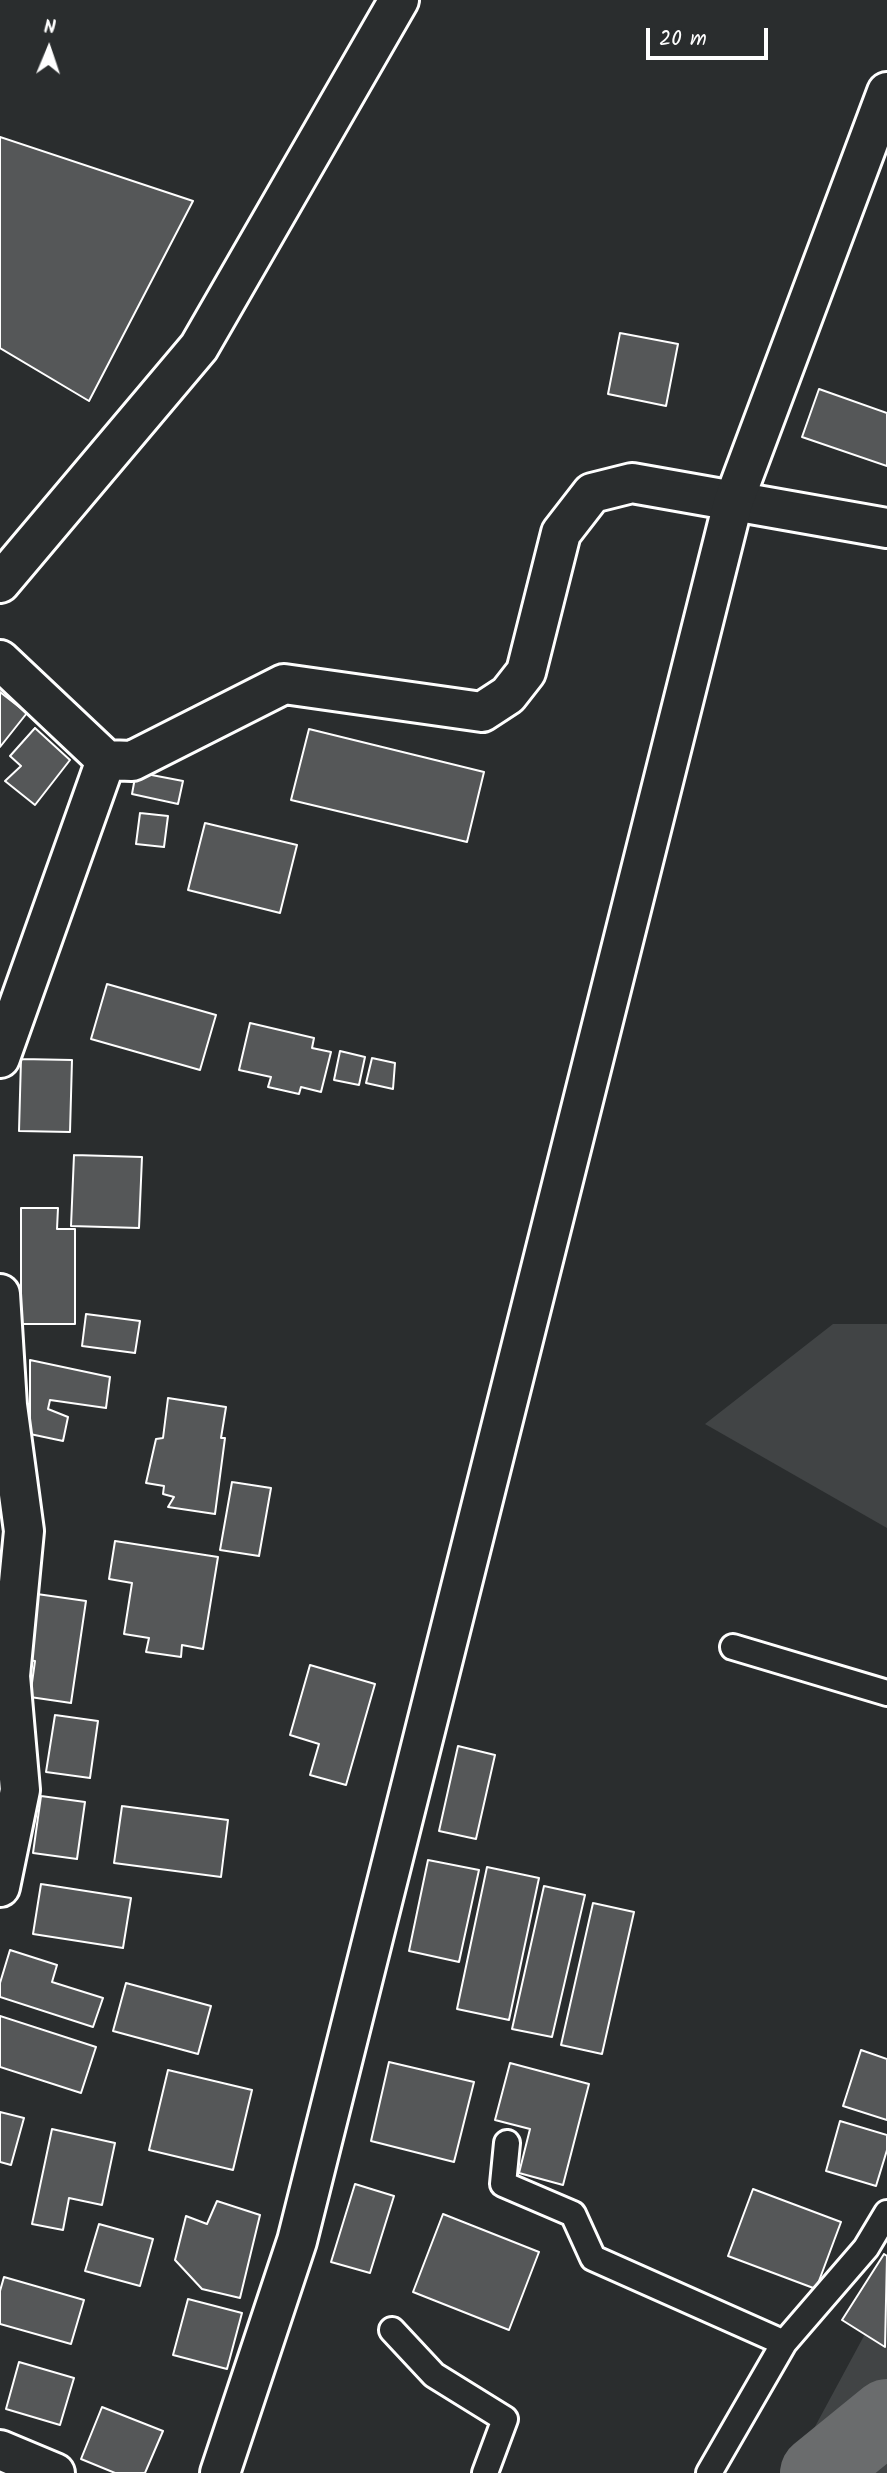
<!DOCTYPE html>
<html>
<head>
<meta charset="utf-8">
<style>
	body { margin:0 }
	#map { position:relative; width:887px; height:2473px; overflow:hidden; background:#2a2d2e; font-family:Kalam,sans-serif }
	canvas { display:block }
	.north { position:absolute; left:14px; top:14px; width:70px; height:70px; -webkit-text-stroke:5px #2a2d2e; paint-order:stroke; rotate:2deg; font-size:19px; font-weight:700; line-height:28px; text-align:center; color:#fff }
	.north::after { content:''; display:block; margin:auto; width:24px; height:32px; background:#fff; clip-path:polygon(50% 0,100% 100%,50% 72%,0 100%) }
	.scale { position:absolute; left:646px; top:28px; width:122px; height:32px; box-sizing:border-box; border:4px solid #fff; border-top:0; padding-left:9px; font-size:21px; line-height:24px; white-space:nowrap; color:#fff; -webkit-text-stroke:5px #2a2d2e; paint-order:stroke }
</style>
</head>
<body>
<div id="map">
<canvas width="887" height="2473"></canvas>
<div class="north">N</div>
<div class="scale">20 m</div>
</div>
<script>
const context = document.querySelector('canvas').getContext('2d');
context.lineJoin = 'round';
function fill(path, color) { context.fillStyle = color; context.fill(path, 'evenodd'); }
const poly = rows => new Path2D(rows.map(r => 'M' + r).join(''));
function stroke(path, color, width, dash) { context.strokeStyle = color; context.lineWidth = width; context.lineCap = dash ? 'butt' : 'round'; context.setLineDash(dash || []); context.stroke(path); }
fill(poly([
	[833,1324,887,1324,887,1528,705,1424],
	[887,2281,887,2473,790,2473,879,2308]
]), '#414445');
stroke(poly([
	[817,2473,887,2416]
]), '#6a6c6d', 74);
const building = poly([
	[0,137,193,201,89,401,0,348,0,137],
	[620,333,678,344,666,406,608,394,620,333],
	[819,389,887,413,887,466,802,437,819,389],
	[0,692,27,713,0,747,0,692],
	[35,728,70,760,35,805,5,781,21,766,10,756,35,728],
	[309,729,484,772,467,842,291,800,309,729],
	[136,772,183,781,178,804,132,794,136,772],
	[140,813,168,816,164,847,136,844,140,813],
	[205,823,297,845,280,913,188,890,205,823],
	[107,984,216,1015,200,1070,91,1039,107,984],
	[250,1023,314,1038,312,1048,331,1052,321,1092,301,1087,299,1094,268,1087,271,1077,239,1070,250,1023],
	[340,1051,365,1057,359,1085,334,1080,340,1051],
	[372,1058,395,1063,393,1089,366,1083,372,1058],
	[21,1059,72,1060,70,1132,19,1131,21,1059],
	[74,1155,142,1157,139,1228,71,1226,74,1155],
	[21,1208,58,1208,57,1229,75,1229,75,1324,21,1324,21,1208],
	[86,1314,140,1321,135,1353,82,1346,86,1314],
	[30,1360,110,1377,106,1408,50,1400,48,1409,68,1417,63,1441,30,1434,30,1360],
	[168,1398,226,1407,221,1438,225,1438,215,1514,168,1507,174,1497,163,1494,164,1486,146,1483,156,1439,163,1438,168,1398],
	[232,1482,271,1488,259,1556,220,1550,232,1482],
	[115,1541,218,1557,203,1649,182,1645,181,1657,146,1652,149,1638,124,1634,132,1583,109,1579,115,1541],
	[37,1594,86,1601,71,1703,30,1697,35,1661,27,1660,37,1594],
	[310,1665,375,1684,346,1785,310,1775,319,1744,290,1735,310,1665],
	[55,1715,98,1721,90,1778,46,1772,55,1715],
	[458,1746,495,1755,476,1839,439,1831,458,1746],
	[41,1796,85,1802,77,1859,33,1853,41,1796],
	[122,1806,228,1820,221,1877,114,1863,122,1806],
	[428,1860,479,1870,459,1962,409,1951,428,1860],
	[487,1867,539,1878,509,2020,457,2009,487,1867],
	[41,1884,131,1898,123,1948,33,1934,41,1884],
	[544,1886,585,1895,552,2037,512,2029,544,1886],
	[593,1903,634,1912,602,2054,561,2045,593,1903],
	[10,1950,57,1965,52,1982,103,1998,93,2027,0,1997,0,1983,10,1950],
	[126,1983,211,2006,198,2054,113,2031,126,1983],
	[0,2016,96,2047,81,2093,0,2067,0,2016],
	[861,2050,887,2059,887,2120,843,2106,861,2050],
	[389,2062,474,2082,454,2162,371,2141,389,2062],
	[510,2063,589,2084,563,2185,519,2173,530,2129,495,2120,510,2063],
	[168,2070,252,2090,233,2170,149,2150,168,2070],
	[0,2112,24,2118,11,2165,0,2162,0,2112],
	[840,2121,887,2135,887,2150,876,2186,826,2171,840,2121],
	[52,2129,115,2143,102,2205,69,2198,63,2230,32,2224,52,2129],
	[355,2184,394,2196,370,2273,331,2262,355,2184],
	[753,2189,841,2222,816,2289,728,2256,753,2189],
	[217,2201,260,2215,240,2298,202,2289,175,2260,186,2216,207,2224,217,2201],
	[443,2214,539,2252,509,2330,413,2292,443,2214],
	[99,2224,153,2239,140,2286,85,2271,99,2224],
	[884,2254,887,2256,885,2347,842,2320,884,2254],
	[4,2277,84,2300,71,2344,0,2324,0,2291,4,2277],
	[188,2299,242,2313,227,2369,173,2355,188,2299],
	[19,2362,74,2378,60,2425,6,2409,19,2362],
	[102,2407,163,2431,145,2473,115,2473,81,2459,102,2407]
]);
fill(building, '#555758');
stroke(building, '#fff', 2);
const lane = poly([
	[733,1647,887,1693],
	[507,2143,503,2184,573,2214,593,2258,784,2343,866,2248,887,2213],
	[392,2330,434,2375,505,2419,485,2473],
	[709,2473,784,2343]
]);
const street = poly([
	[0,583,199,347,399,0],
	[0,660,106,760,132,761,284,684,482,712,508,695,526,672,561,533,592,493,632,483,887,528],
	[0,1058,106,760],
	[0,1294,7,1405,24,1531,10,1676,20,1790,0,1887],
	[0,2450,55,2473]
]);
const secondary = poly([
	[220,2473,297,2241,733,503,887,92]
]);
stroke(lane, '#fff', 30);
stroke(street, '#fff', 44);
stroke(secondary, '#fff', 44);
stroke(lane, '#2a2d2e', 24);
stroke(street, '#2a2d2e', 38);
stroke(secondary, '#2a2d2e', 38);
</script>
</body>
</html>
